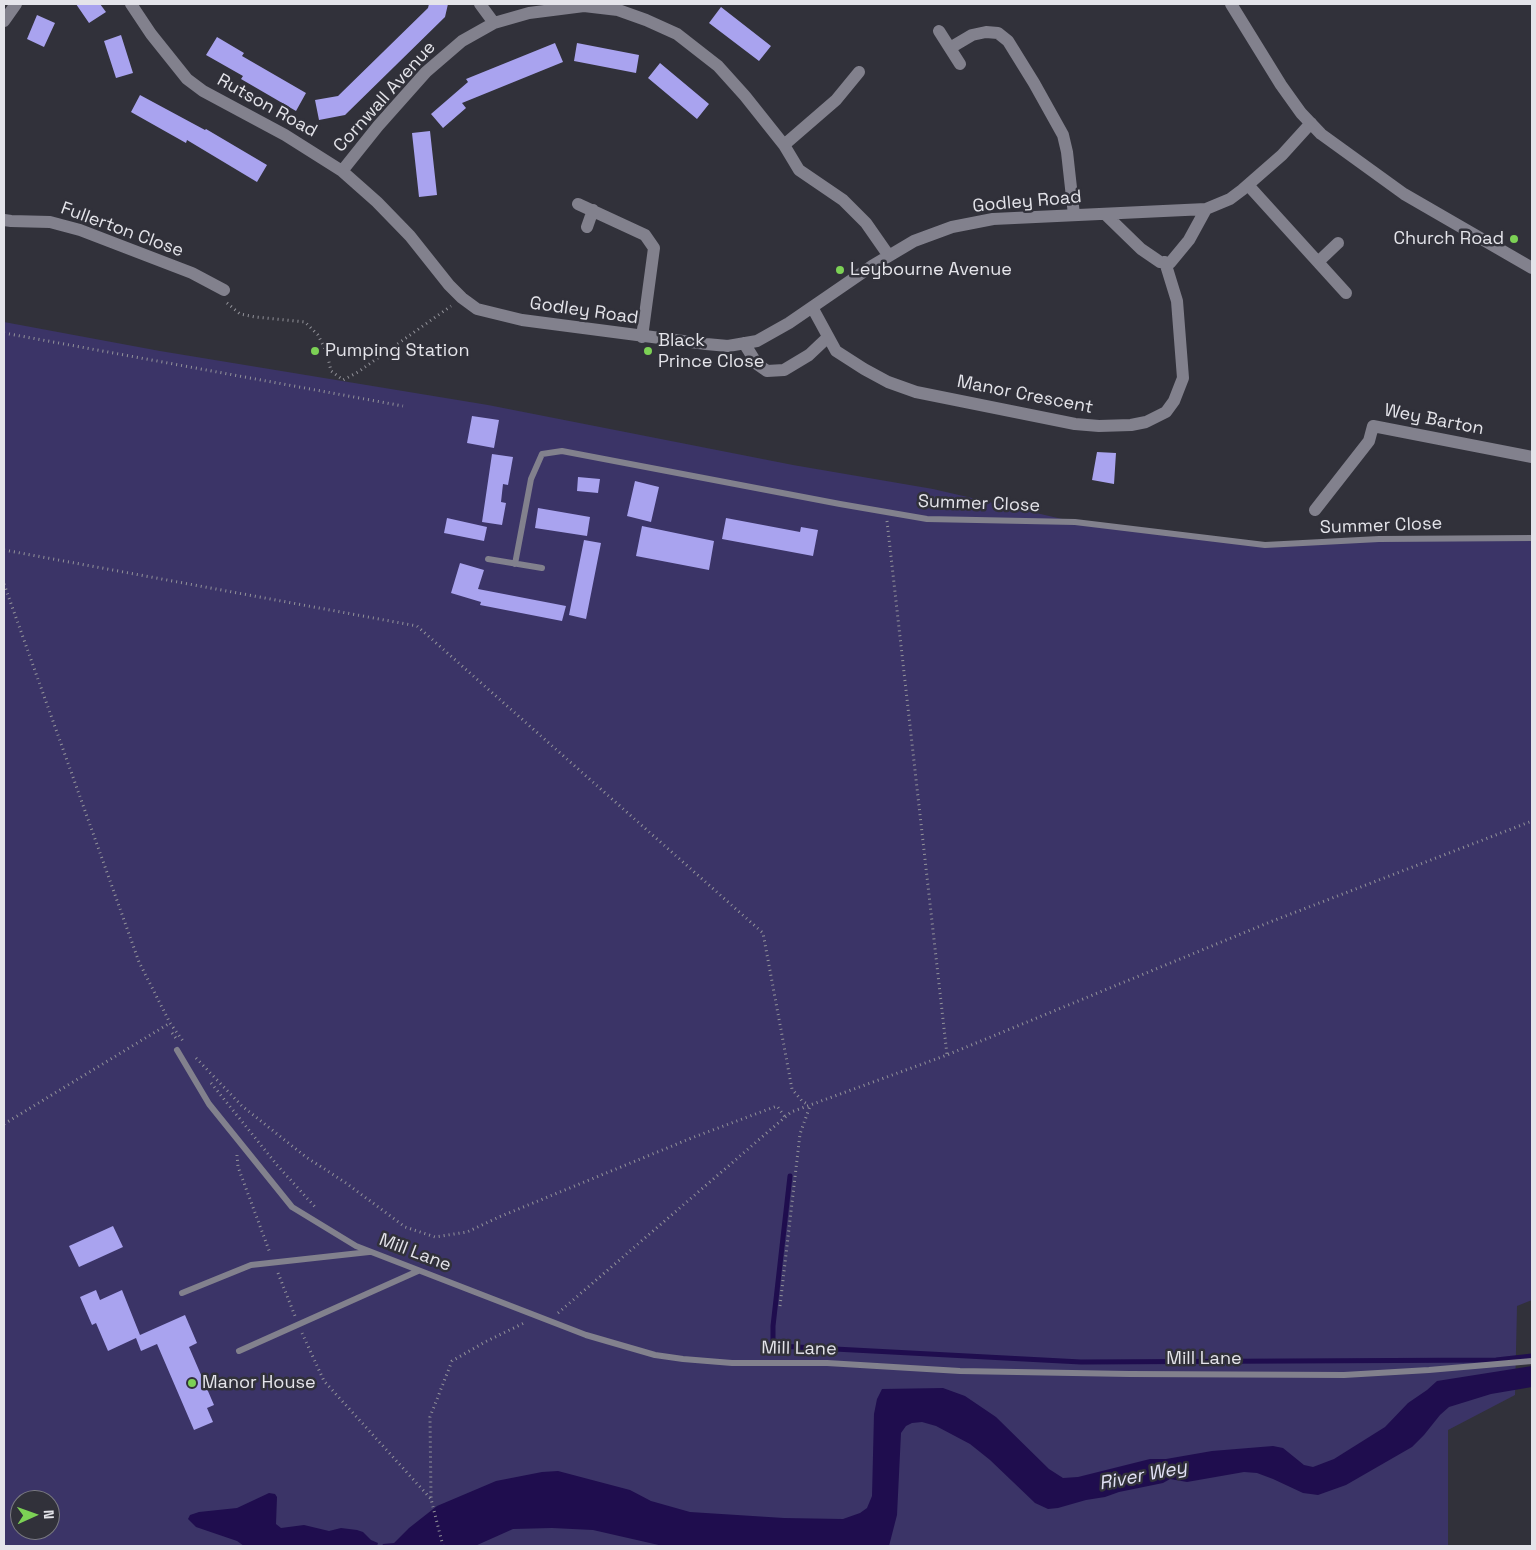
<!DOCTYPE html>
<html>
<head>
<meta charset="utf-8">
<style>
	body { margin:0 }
	#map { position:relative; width:1536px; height:1550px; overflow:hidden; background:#31313a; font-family:"Space Grotesk",sans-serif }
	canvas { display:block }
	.frame { position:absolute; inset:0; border:5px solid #e4e4ea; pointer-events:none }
	.north { position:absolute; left:10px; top:1490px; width:50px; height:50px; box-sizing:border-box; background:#31313a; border:1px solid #797980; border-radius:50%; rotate:88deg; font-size:14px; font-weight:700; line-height:20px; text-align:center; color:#e4e4ea }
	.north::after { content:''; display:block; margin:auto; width:18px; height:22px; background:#7cd155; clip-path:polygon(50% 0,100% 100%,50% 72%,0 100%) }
</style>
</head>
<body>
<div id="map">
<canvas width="1536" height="1550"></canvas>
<div class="frame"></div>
<div class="north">N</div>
</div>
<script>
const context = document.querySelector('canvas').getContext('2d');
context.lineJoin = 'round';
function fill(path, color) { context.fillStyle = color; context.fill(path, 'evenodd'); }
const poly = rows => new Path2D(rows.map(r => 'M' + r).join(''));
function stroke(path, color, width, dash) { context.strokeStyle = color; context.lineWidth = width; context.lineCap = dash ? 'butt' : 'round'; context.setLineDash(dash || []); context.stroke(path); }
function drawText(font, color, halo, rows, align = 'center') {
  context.font = font + ' "Space Grotesk",sans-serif'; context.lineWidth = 5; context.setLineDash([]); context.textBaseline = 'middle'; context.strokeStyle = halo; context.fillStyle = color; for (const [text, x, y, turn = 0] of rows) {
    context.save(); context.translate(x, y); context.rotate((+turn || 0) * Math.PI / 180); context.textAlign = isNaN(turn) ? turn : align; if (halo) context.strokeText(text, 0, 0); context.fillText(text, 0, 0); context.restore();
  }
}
fill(poly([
	[4,322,160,351,488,405,793,465,933,489,1075,522,1265,545,1379,539,1532,538,1532,1300,1517,1306,1515,1395,1448,1430,1448,1546,4,1546],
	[20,1500,50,1500,50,1530,20,1530]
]), '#3b3467');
fill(poly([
	[1532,1366,1532,1387,1491,1394,1449,1407,1440,1415,1424,1435,1412,1447,1346,1485,1318,1495,1303,1493,1273,1479,1257,1473,1244,1472,1187,1482,1170,1479,1163,1483,1119,1492,1105,1497,1086,1500,1058,1508,1048,1509,1035,1503,990,1460,970,1444,936,1426,922,1422,912,1423,906,1426,901,1433,897,1515,889,1546,663,1546,593,1530,552,1528,513,1529,475,1546,382,1546,383,1544,394,1543,409,1528,437,1506,496,1481,542,1472,558,1471,630,1490,651,1501,690,1512,784,1518,843,1519,860,1513,867,1508,872,1496,874,1414,877,1399,882,1389,943,1388,965,1396,996,1417,1049,1469,1063,1478,1078,1477,1150,1459,1166,1459,1212,1451,1273,1446,1283,1448,1304,1465,1313,1467,1334,1459,1385,1427,1408,1403,1427,1390,1437,1381],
	[269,1493,275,1494,277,1497,276,1524,281,1528,304,1525,329,1531,341,1528,357,1530,363,1532,371,1540,378,1543,377,1546,244,1546,237,1541,196,1527,188,1519,190,1515,199,1512,237,1508]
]), '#1f0d4e');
stroke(poly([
	[790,1176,773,1326,773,1342,778,1346,1081,1362,1496,1360,1532,1356]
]), '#1f0d4e', 5);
fill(poly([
	[76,4,100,4,106,12,89,23],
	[429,4,448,4,445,17,345,115,319,120,315,100,338,96,428,8],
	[721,7,771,46,759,61,709,23],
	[37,15,55,23,44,47,27,39],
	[121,35,133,73,116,78,104,41],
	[217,37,244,53,242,56,306,93,296,111,241,79,243,76,206,55],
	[555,43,563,62,462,103,466,108,443,128,431,114,468,82,466,79],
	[577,43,639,55,636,73,574,61],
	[660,63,709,104,697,119,648,78],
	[140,95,205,130,206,129,267,165,257,182,187,140,186,143,131,112],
	[430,131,437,195,419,197,412,133],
	[472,416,499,420,494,448,467,443],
	[1097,452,1116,453,1114,484,1092,480],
	[492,454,513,457,508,485,503,484,501,502,506,503,502,525,482,522],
	[578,477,600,479,598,493,577,491],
	[635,481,659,487,651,522,627,516],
	[538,508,590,517,587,536,535,528],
	[447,518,487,527,484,541,444,533],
	[726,518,800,532,801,527,818,530,813,556,722,539],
	[642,526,714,541,709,570,636,556],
	[584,540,601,543,586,619,569,615],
	[460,563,484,570,478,589,566,606,562,621,480,605,481,602,451,593],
	[113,1226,123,1247,79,1267,69,1246],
	[96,1290,100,1300,122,1290,140,1335,185,1315,197,1343,189,1347,214,1405,207,1408,213,1422,194,1430,157,1344,141,1351,136,1338,108,1351,96,1323,92,1325,80,1297]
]), '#a9a3ef');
stroke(poly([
	[227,303,240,314,255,317,305,322,318,335,327,353,331,371,343,380,358,372,451,306],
	[4,333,403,406],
	[887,521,947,1055],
	[4,550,417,626,763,933,792,1089,802,1101,809,1105],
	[4,584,139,962,170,1023,183,1041],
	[172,1033,178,1041],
	[196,1058,242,1106,306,1157,346,1183,405,1227,435,1237,467,1232,499,1217,694,1137,777,1106,785,1117],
	[211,1083,277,1165,316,1208],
	[4,1124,170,1023],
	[237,1155,238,1167,270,1253],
	[278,1273,295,1316],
	[780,1306,800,1134,810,1106],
	[558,1313,791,1112,947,1055,1270,922,1532,821],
	[302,1333,324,1381,431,1499],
	[443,1546,431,1499,430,1417,452,1361,485,1342,524,1323]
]), '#93939a', 3, [1, 4]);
stroke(poly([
	[488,559,542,568],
	[515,564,531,479,542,454,562,451,840,504,927,519,1075,522,1265,545,1379,539,1532,538],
	[177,1050,209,1104,292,1207,356,1246,586,1335,655,1355,683,1359,732,1363,827,1363,960,1371,1129,1374,1344,1375,1429,1370,1532,1361],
	[182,1293,251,1265,369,1252],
	[239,1351,418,1271]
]), '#82818d', 6);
stroke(poly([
	[131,4,151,34,187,79,203,91,285,135,342,171,377,202,410,236,449,285,462,298,477,309,522,320,706,344,728,346,757,341,789,323,872,266,914,241,952,227,993,219,1206,209,1230,199,1242,190,1282,155,1311,123],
	[480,4,494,23],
	[1231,4,1281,85,1301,113,1321,134,1404,194,1532,268],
	[4,21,16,4],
	[939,31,960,64],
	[950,48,972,35,986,32,998,33,1008,41,1034,83,1063,135,1067,152,1074,215],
	[784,145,836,100,859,72],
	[342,171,378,126,426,72,462,41,494,23,529,13,584,6,618,10,646,20,677,34,718,66,745,96,784,145,799,170,843,200,866,223,889,256],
	[1248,185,1346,293],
	[578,204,645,235,654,248,642,337],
	[1105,214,1141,249,1160,262,1170,263,1189,240,1206,209],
	[4,220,11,221,50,222,80,230,192,273,224,290],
	[587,227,593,210],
	[1318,262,1338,243],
	[812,307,836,351,864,369,888,382,916,392,1075,424,1099,426,1131,425,1146,422,1166,412,1174,401,1183,378,1177,301,1165,262],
	[744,343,757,364,767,371,784,370,809,355,827,338],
	[1315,510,1369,441,1373,426,1532,457]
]), '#82818d', 12);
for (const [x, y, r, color] of [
	[1514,239,5,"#7cd155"],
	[840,270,5,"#7cd155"],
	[315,351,5,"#7cd155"],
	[648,351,5,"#7cd155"],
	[192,1383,5,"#7cd155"]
]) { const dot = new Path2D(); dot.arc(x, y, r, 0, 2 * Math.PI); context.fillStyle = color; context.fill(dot); stroke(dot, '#31313a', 2); }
drawText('18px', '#e4e4ea', '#31313a', [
	["Cornwall Avenue",385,97,-48],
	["Rutson Road",267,106,29],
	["Godley Road",1027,202,-5],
	["Fullerton Close",122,230,20],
	["Godley Road",584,311,8],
	["Manor Crescent",1025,395,11],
	["Wey Barton",1434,420,11],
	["Summer Close",979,504,2],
	["Summer Close",1381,526,-2],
	["Mill Lane",415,1253,21],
	["Mill Lane",799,1349,1],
	["Mill Lane",1204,1359]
]);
drawText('18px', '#e4e4ea', '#31313a', [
	["Church Road",1504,239,"right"],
	["Leybourne Avenue",850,270],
	["Black",658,341],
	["Prince Close",658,362],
	["Pumping Station",325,351],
	["Manor House",202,1383]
], 'left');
drawText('italic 19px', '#e1e0f5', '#31313a', [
	["River Wey",1143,1476,-11]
]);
</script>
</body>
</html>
